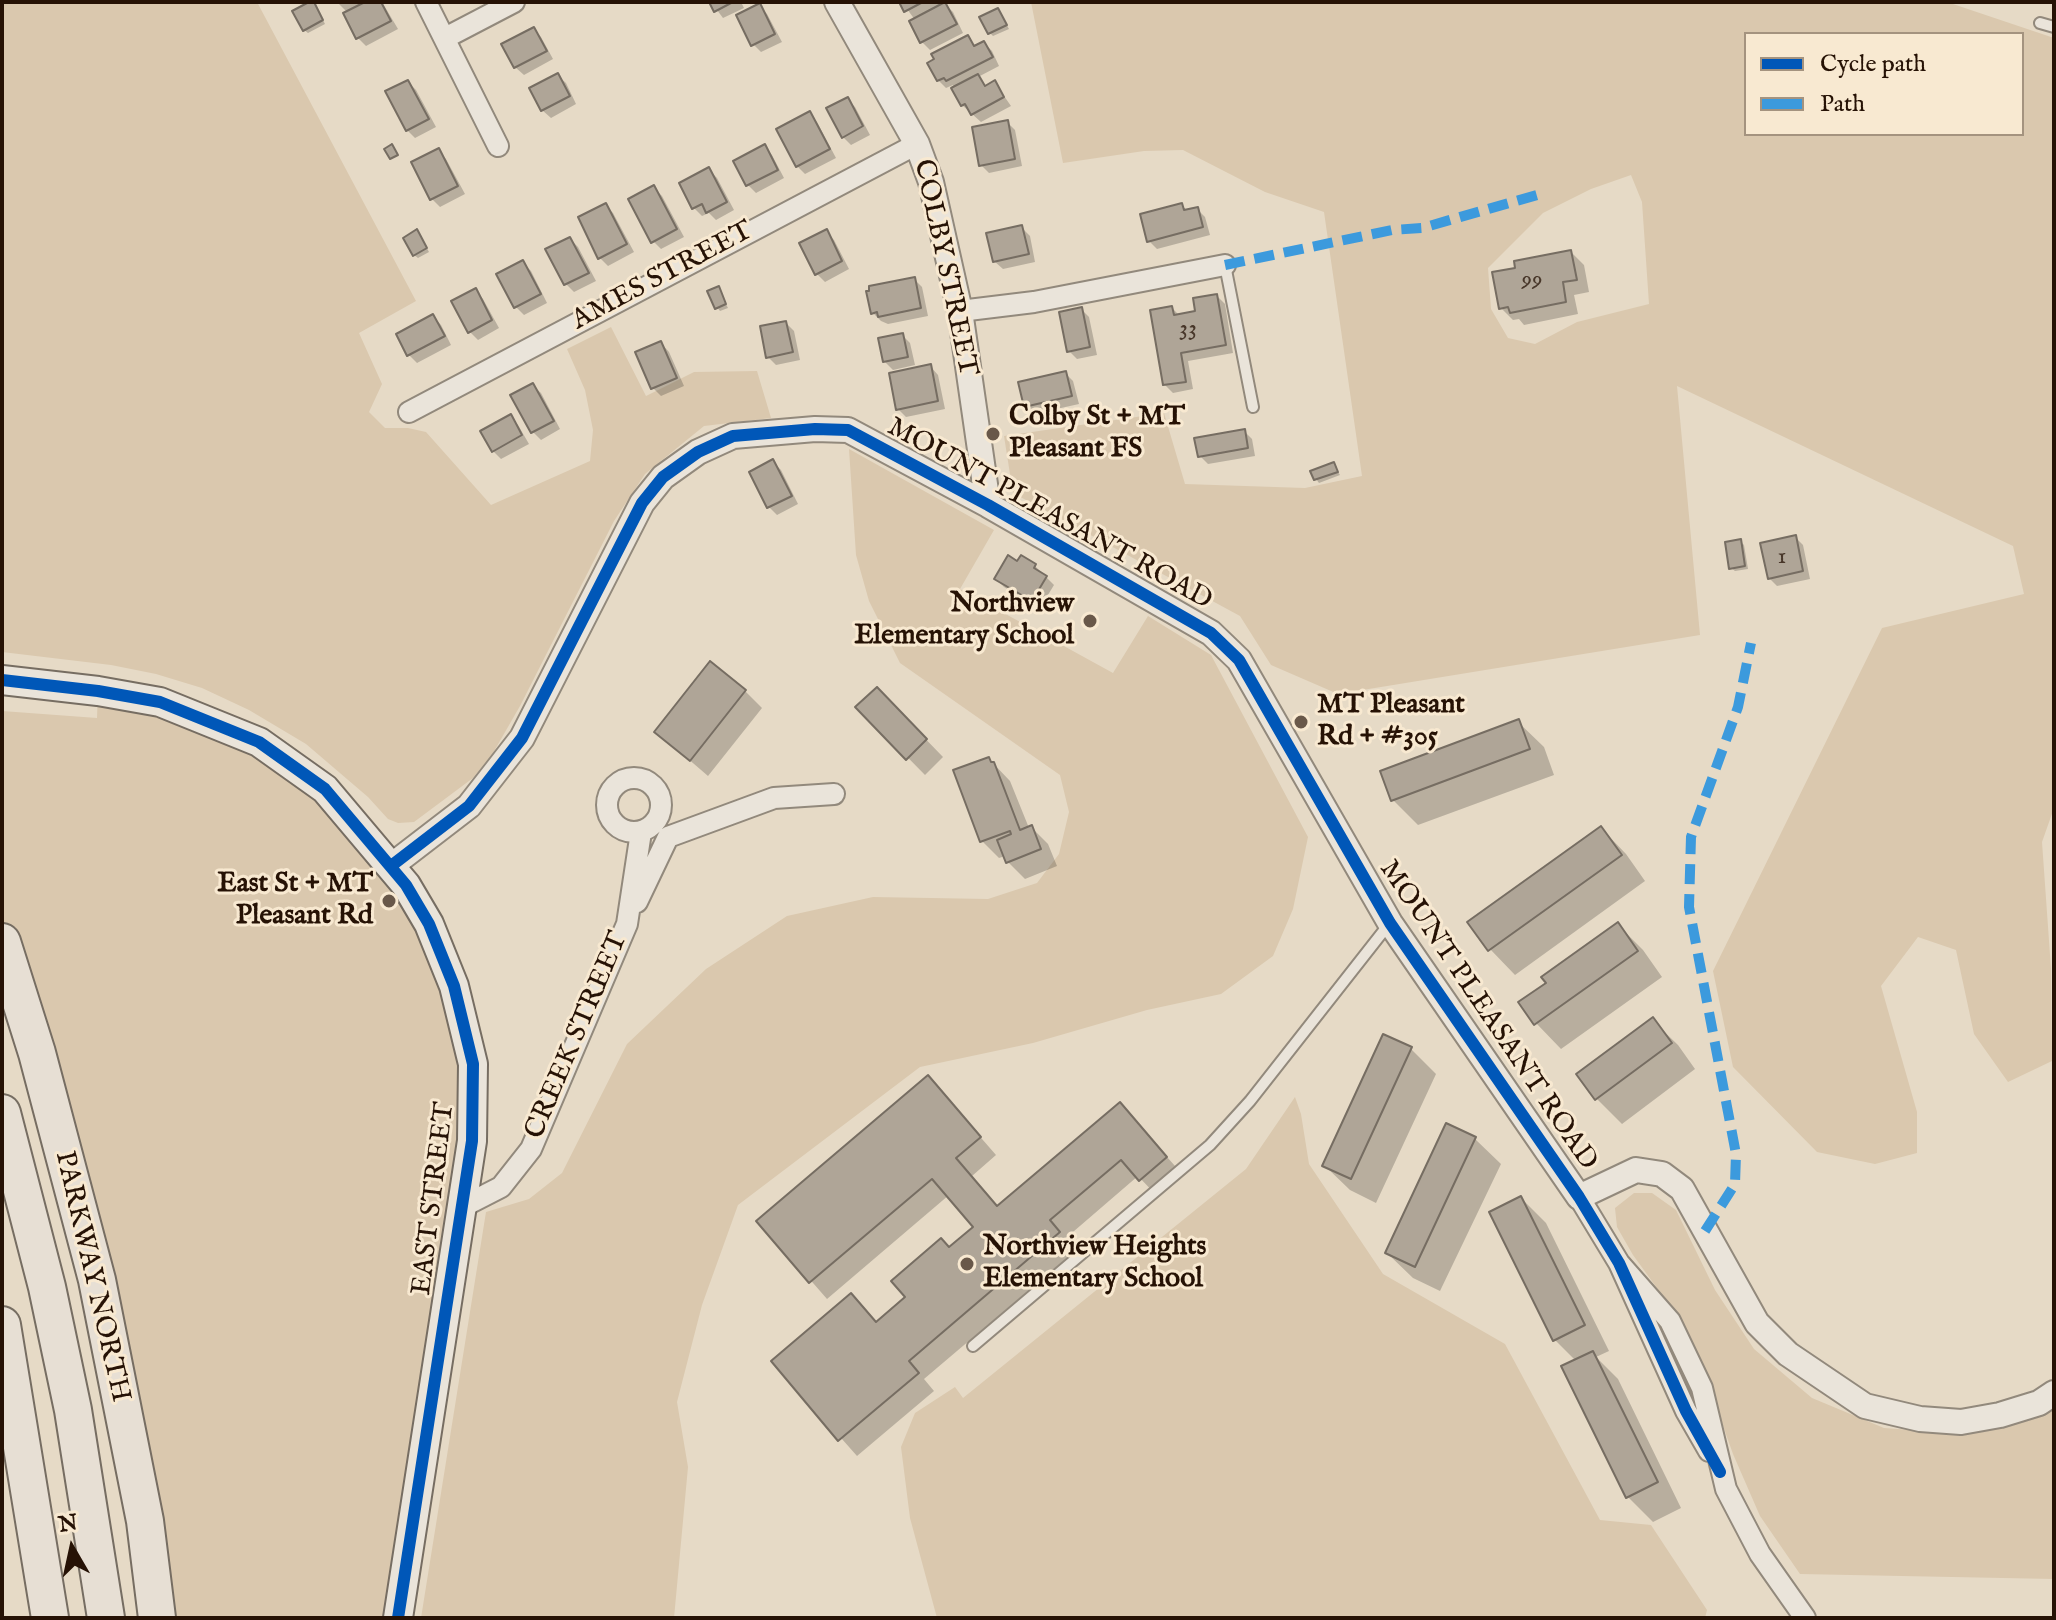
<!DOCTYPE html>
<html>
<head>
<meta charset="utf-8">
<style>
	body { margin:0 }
	#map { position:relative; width:2056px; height:1620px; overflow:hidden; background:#e6dac6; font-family:"IM FELL English",serif }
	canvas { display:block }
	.frame { position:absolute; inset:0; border:4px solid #261205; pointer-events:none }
	.legend { position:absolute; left:1744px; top:32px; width:280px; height:104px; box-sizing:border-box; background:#f8e9d1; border:2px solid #a4937f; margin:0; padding:10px 14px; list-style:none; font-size:24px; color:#261205 }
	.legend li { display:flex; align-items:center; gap:16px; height:40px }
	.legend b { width:40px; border:2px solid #a4937f }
	.north { position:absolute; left:32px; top:1508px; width:80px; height:80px; -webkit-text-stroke:6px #f8e9d1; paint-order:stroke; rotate:351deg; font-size:22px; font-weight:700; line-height:32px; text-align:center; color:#261205 }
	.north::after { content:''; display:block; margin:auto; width:28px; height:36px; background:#261205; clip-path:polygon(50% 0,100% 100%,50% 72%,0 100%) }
</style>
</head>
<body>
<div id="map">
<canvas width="2056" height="1620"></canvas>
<div class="frame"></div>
<ul class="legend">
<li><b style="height:10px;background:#0057b8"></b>Cycle path</li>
<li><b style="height:10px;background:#3c9add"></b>Path</li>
</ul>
<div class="north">N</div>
</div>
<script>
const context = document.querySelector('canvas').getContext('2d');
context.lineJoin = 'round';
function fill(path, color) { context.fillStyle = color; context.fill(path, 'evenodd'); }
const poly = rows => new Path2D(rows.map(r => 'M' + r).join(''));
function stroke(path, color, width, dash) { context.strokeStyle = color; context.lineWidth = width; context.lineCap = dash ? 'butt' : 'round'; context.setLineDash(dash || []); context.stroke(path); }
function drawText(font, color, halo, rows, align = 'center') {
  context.font = font + ' "IM FELL English",serif'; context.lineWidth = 6; context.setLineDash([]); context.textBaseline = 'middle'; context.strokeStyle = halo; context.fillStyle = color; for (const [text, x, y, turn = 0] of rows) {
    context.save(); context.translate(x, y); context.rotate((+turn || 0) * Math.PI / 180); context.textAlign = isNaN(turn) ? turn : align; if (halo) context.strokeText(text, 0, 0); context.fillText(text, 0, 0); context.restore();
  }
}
fill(poly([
	[2,2,257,2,416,301,359,333,382,384,369,412,385,428,408,428,426,432,491,505,590,461,593,430,585,390,567,349,611,327,646,396,694,372,757,371,771,418,704,426,645,474,614,521,520,706,493,753,473,778,414,822,398,823,388,819,368,797,306,744,249,710,202,688,156,674,111,665,2,652],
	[1031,2,1947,2,2054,38,2054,808,2042,842,2051,969,2052,1061,2008,1082,1974,1034,1956,950,1918,937,1881,986,1917,1112,1917,1153,1875,1164,1817,1152,1733,1067,1713,971,1882,628,2024,594,2013,546,1677,386,1700,635,1338,694,1271,665,1240,616,1013,493,1004,436,1164,413,1185,484,1305,488,1362,476,1324,212,1265,192,1183,150,1144,151,1063,163],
	[2022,34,2022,134,1746,134,1746,34],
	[1631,175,1642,202,1649,304,1577,322,1535,344,1508,338,1491,309,1488,268,1543,213,1591,189],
	[849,449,994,530,960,589,1113,673,1148,616,1211,655,1308,837,1293,909,1273,956,1221,994,1147,1010,1033,1043,920,1067,738,1205,702,1305,677,1402,688,1467,674,1618,421,1618,486,1212,529,1199,562,1173,627,1044,706,969,787,916,873,897,988,899,1037,883,1059,854,1069,812,1060,775,900,663,869,601,856,555],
	[98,691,259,742,391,866,473,1064,398,1618,157,1618,2,942,2,711,97,718],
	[1295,1097,1301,1114,1309,1164,1383,1274,1505,1344,1600,1520,1651,1525,1707,1610,1705,1618,937,1618,910,1518,901,1447,915,1413,955,1387,963,1398,1246,1169],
	[1634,1193,1652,1193,1676,1210,1715,1290,1754,1349,1812,1398,1884,1428,1953,1433,2054,1406,2054,1579,1800,1574,1760,1516,1733,1454,1704,1372,1678,1317,1633,1255,1617,1227,1615,1208]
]), '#dac8ae');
fill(poly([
	[337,2,382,2,398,29,366,46,358,38,348,13],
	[711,2,741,2,744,8,723,18],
	[902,2,946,2,944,3,953,12,963,33,930,50,922,42,915,20],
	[316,6,325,24,308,33,304,30],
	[759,6,767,14,782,42,761,52,753,44],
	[1001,14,1009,29,993,36,990,33],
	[533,29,541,37,553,59,524,75,515,67],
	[967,37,976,47,984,43,992,51,999,66,978,77,987,87,995,83,1011,106,981,122,962,105,953,85,946,88,938,80],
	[557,75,566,83,576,104,551,118,542,110],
	[408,82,416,90,436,127,415,138,407,130],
	[847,99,855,107,870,135,851,145,843,137],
	[809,113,817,122,836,158,805,174,797,166],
	[1007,122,1015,130,1022,166,989,173,981,165],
	[764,147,772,155,784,178,756,193,748,185,736,162],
	[438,151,446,159,465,194,440,207,432,199],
	[709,170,717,178,734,210,716,220,709,213,702,216,694,208],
	[654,188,662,196,684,237,661,249,653,241],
	[605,205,613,213,634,252,608,266,600,258],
	[1181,205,1188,211,1197,209,1205,217,1210,235,1157,249,1149,241],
	[1022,228,1030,236,1035,262,1003,269,994,261],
	[826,232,834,240,849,269,825,282,817,274],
	[420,235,429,252,418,258,414,255],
	[570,239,578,247,596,281,574,292,566,284,548,250],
	[1571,252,1584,265,1589,292,1574,295,1578,314,1524,325,1519,319,1513,320,1501,308,1518,269],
	[523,263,531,271,547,303,524,315,516,307],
	[914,279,922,287,928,316,888,324,881,321,873,313],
	[718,288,728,308,720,311,717,307],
	[475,290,483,299,499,328,478,340,470,332],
	[1217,296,1225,304,1233,353,1188,361,1193,389,1173,393,1164,384,1172,308,1180,316,1198,313],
	[1081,309,1089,317,1097,355,1077,359,1069,351],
	[433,316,441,325,451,345,417,363,409,355],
	[786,323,794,331,800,360,776,365,768,357],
	[902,335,910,343,915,365,893,370,885,362],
	[661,343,669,352,684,386,661,396,653,388,638,353],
	[930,366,938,375,945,409,906,417,898,409],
	[1065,373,1073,381,1079,404,1034,414,1026,406],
	[532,385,541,393,560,429,541,440,533,432],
	[510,416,518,425,529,444,501,459,493,451],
	[1244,431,1252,439,1255,456,1208,464,1200,456],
	[773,462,781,470,798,504,777,515,769,507],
	[1333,464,1340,475,1319,483,1316,479],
	[1795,537,1803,545,1810,579,1777,586,1769,578],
	[1740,541,1744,545,1748,569,1735,571,1731,568],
	[1018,563,1035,566,1054,585,1040,608,1004,587,996,579],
	[877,689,943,757,925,775,858,707],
	[745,691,762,708,708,776,657,732],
	[1518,722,1544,747,1554,775,1418,825,1393,800],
	[989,759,1010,781,1029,828,1031,827,1048,844,1057,866,1025,879,1008,862,1005,856,999,858,982,841],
	[1601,828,1626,854,1645,881,1515,975,1490,949],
	[1618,925,1643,950,1662,977,1561,1049,1536,1023,1548,983],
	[1652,1020,1678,1045,1695,1069,1622,1124,1597,1099],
	[1411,1049,1436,1074,1376,1203,1350,1190,1324,1165],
	[928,1077,996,1155,972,1176,998,1208,1120,1104,1183,1175,1158,1197,1138,1176,1066,1238,1076,1250,924,1379,934,1391,857,1456,773,1361,851,1295,877,1323,908,1297,949,1249,975,1227,949,1195,827,1299,759,1221],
	[1447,1126,1475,1139,1501,1164,1440,1291,1413,1278,1387,1253],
	[1521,1198,1546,1223,1609,1351,1596,1357,1618,1379,1681,1508,1653,1522,1628,1497,1576,1361,1555,1340]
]), '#0003');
const building = poly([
	[309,2,314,2,323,20,303,31,292,11,309,2],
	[365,2,381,2,391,21,356,39,343,13,365,2],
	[709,2,733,2,714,12,709,2],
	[899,2,923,2,904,12,899,2],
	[945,2,957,24,920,43,909,21,945,2],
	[760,3,775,34,751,46,736,15,760,3],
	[998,8,1007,25,988,34,979,17,998,8],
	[534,27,547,51,514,68,501,44,534,27],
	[968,35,974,46,984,41,993,57,946,81,944,78,937,81,927,63,934,59,931,54,968,35],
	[558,73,570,96,541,111,529,88,558,73],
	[978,74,985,86,995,80,1004,97,971,115,965,104,961,106,951,88,978,74],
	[408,80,429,119,406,131,385,91,408,80],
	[848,97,863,126,842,138,826,108,848,97],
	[810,111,830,149,796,167,776,129,810,111],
	[1008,120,1015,159,979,166,972,127,1008,120],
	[392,144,398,155,390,159,384,149,392,144],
	[765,144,778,170,746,186,733,161,765,144],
	[439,148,458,186,430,200,411,162,439,148],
	[709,167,727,202,706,213,702,204,692,209,679,183,709,167],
	[654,185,677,229,651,243,628,199,654,185],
	[606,203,627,244,598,259,578,217,606,203],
	[1182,203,1184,210,1198,207,1203,227,1147,242,1140,214,1182,203],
	[1022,225,1029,254,993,262,986,233,1022,225],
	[417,229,427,248,413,256,403,238,417,229],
	[827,229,842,261,815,275,799,243,827,229],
	[570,237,589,273,564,285,545,249,570,237],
	[1571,250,1577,280,1563,282,1566,302,1510,313,1508,307,1499,309,1492,272,1515,268,1514,261,1571,250],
	[523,260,541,294,514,308,496,274,523,260],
	[915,277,921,308,878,317,877,312,871,314,866,291,869,291,869,286,915,277],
	[719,286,726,304,715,309,707,291,719,286],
	[476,288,492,320,468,333,451,301,476,288],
	[1217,294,1226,345,1181,353,1186,382,1163,385,1150,310,1172,306,1174,315,1195,311,1193,298,1217,294],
	[1082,307,1090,347,1067,352,1059,312,1082,307],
	[433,314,445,336,407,356,396,334,433,314],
	[786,321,793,352,766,358,760,326,786,321],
	[903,333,908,357,883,362,878,338,903,333],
	[661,341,677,378,651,389,635,352,661,341],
	[931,364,938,401,896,410,889,373,931,364],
	[1066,371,1072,396,1024,407,1018,382,1066,371],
	[533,383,554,421,531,433,510,395,533,383],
	[511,414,522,435,492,452,480,431,511,414],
	[1245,429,1248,448,1198,457,1194,438,1245,429],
	[773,459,792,496,767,508,749,472,773,459],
	[1334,462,1338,472,1314,480,1310,471,1334,462],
	[1796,535,1803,571,1768,579,1760,543,1796,535],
	[1741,539,1745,566,1729,569,1725,542,1741,539],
	[1008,555,1017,561,1021,555,1036,564,1034,568,1047,576,1032,601,994,579,1008,555],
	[710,661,746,690,690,761,654,732,710,661],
	[877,687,927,739,906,760,855,707,877,687],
	[1519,719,1530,749,1391,801,1380,771,1519,719],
	[989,757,991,762,994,762,1020,830,1032,825,1041,849,1006,863,997,840,1011,834,1010,831,980,842,953,770,989,757],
	[1601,826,1622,855,1488,951,1467,922,1601,826],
	[1618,922,1638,951,1534,1025,1518,1002,1546,983,1541,977,1618,922],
	[1653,1017,1672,1043,1595,1100,1576,1074,1653,1017],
	[1383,1034,1412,1047,1351,1179,1322,1166,1383,1034],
	[928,1075,981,1137,956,1158,997,1206,1120,1102,1167,1157,1139,1181,1121,1160,1050,1220,1060,1232,909,1361,919,1373,838,1441,771,1361,851,1293,876,1322,905,1297,891,1281,941,1238,949,1247,973,1227,932,1179,809,1283,756,1221,928,1075],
	[1446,1123,1476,1137,1415,1267,1385,1253,1446,1123],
	[1521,1196,1585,1325,1553,1341,1489,1212,1521,1196],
	[1593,1351,1658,1482,1626,1498,1561,1366,1593,1351]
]);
fill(building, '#afa597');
stroke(building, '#766d62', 2);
const service = poly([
	[2040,23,2054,27],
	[1225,265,1253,407],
	[973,1346,1210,1145,1250,1101,1389,924]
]);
const minor = poly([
	[426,2,498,146],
	[445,38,514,2],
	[960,311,1034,302,1225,265],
	[409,412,917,144],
	'607 805a27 27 0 1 1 54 0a27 27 0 1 1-54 0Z',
	[637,902,668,837,774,798,834,794],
	[1579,1197,1619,1263,1686,1411,1709,1451],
	[462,1207,501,1187,531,1149,627,924,641,832],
	[1619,1263,1670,1321,1702,1388,1726,1489,1760,1554,1805,1618]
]);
const tertiary = poly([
	[837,2,917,144,931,182,960,311,988,505],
	[391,866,469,806,522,738,642,503,663,477,698,452,733,436,815,429,848,430,988,505,1211,633,1239,660,1390,923,1579,1197,1636,1170,1662,1174,1682,1189,1757,1323,1788,1354,1865,1406,1920,1419,1961,1422,2000,1415,2039,1403,2054,1393]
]);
const secondary = poly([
	[2,680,98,691,160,702,259,742,325,789,406,885,429,924,454,986,473,1064,472,1141,398,1618]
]);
const motorway = poly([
	[2,942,37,1053,97,1280,145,1521,157,1618],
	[2,1113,47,1287,73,1410,106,1618],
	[2,1325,50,1618]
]);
stroke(service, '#92897c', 14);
stroke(minor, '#92897c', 24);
stroke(tertiary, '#92897c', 28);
stroke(secondary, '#766d62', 32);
stroke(motorway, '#766d62', 40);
stroke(service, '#eae4da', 10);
stroke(minor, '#eae4da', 20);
stroke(tertiary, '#eae4da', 24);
stroke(secondary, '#eae4da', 28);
stroke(motorway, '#e7dfd4', 36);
stroke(poly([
	[1225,265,1392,230,1422,228,1544,193],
	[1705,1231,1735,1184,1736,1154,1689,907,1691,837,1738,707,1751,643]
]), '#3c9add', 10, [20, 10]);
stroke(poly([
	[2,680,98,691,160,702,259,742,325,789,406,885,429,924,454,986,473,1064,472,1141,398,1618],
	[391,866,469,806,522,738,642,503,663,477,698,452,733,436,815,429,848,430,988,505,1211,633,1239,660,1390,923,1579,1197,1619,1263,1686,1411,1720,1472]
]), '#0057b8', 12);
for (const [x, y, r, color] of [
	[993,434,8,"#695849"],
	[1090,621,8,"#695849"],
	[1301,722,8,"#695849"],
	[389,901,8,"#695849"],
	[967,1264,8,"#695849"]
]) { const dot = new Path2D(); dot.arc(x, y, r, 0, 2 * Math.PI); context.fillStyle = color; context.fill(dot); stroke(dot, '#f8e9d1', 3); }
drawText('24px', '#48372a', null, [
	["99",1532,281],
	["33",1188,330],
	["1",1782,558]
]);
drawText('28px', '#261205', '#f8e9d1', [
	["COLBY STREET",944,268,78],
	["AMES STREET",663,277,-28],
	["MOUNT PLEASANT ROAD",1049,515,29],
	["MOUNT PLEASANT ROAD",1487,1016,56],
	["CREEK STREET",578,1036,-67],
	["EAST STREET",435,1199,-83],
	["PARKWAY NORTH",91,1277,77]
]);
drawText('bold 28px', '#261205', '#f8e9d1', [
	["Colby St + MT",1009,418],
	["Pleasant FS",1009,450],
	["Northview",1074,605,"right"],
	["Elementary School",1074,637,"right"],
	["MT Pleasant",1317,706],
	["Rd + #305",1317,738],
	["East St + MT",373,885,"right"],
	["Pleasant Rd",373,917,"right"],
	["Northview Heights",983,1248],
	["Elementary School",983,1280]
], 'left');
</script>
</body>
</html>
